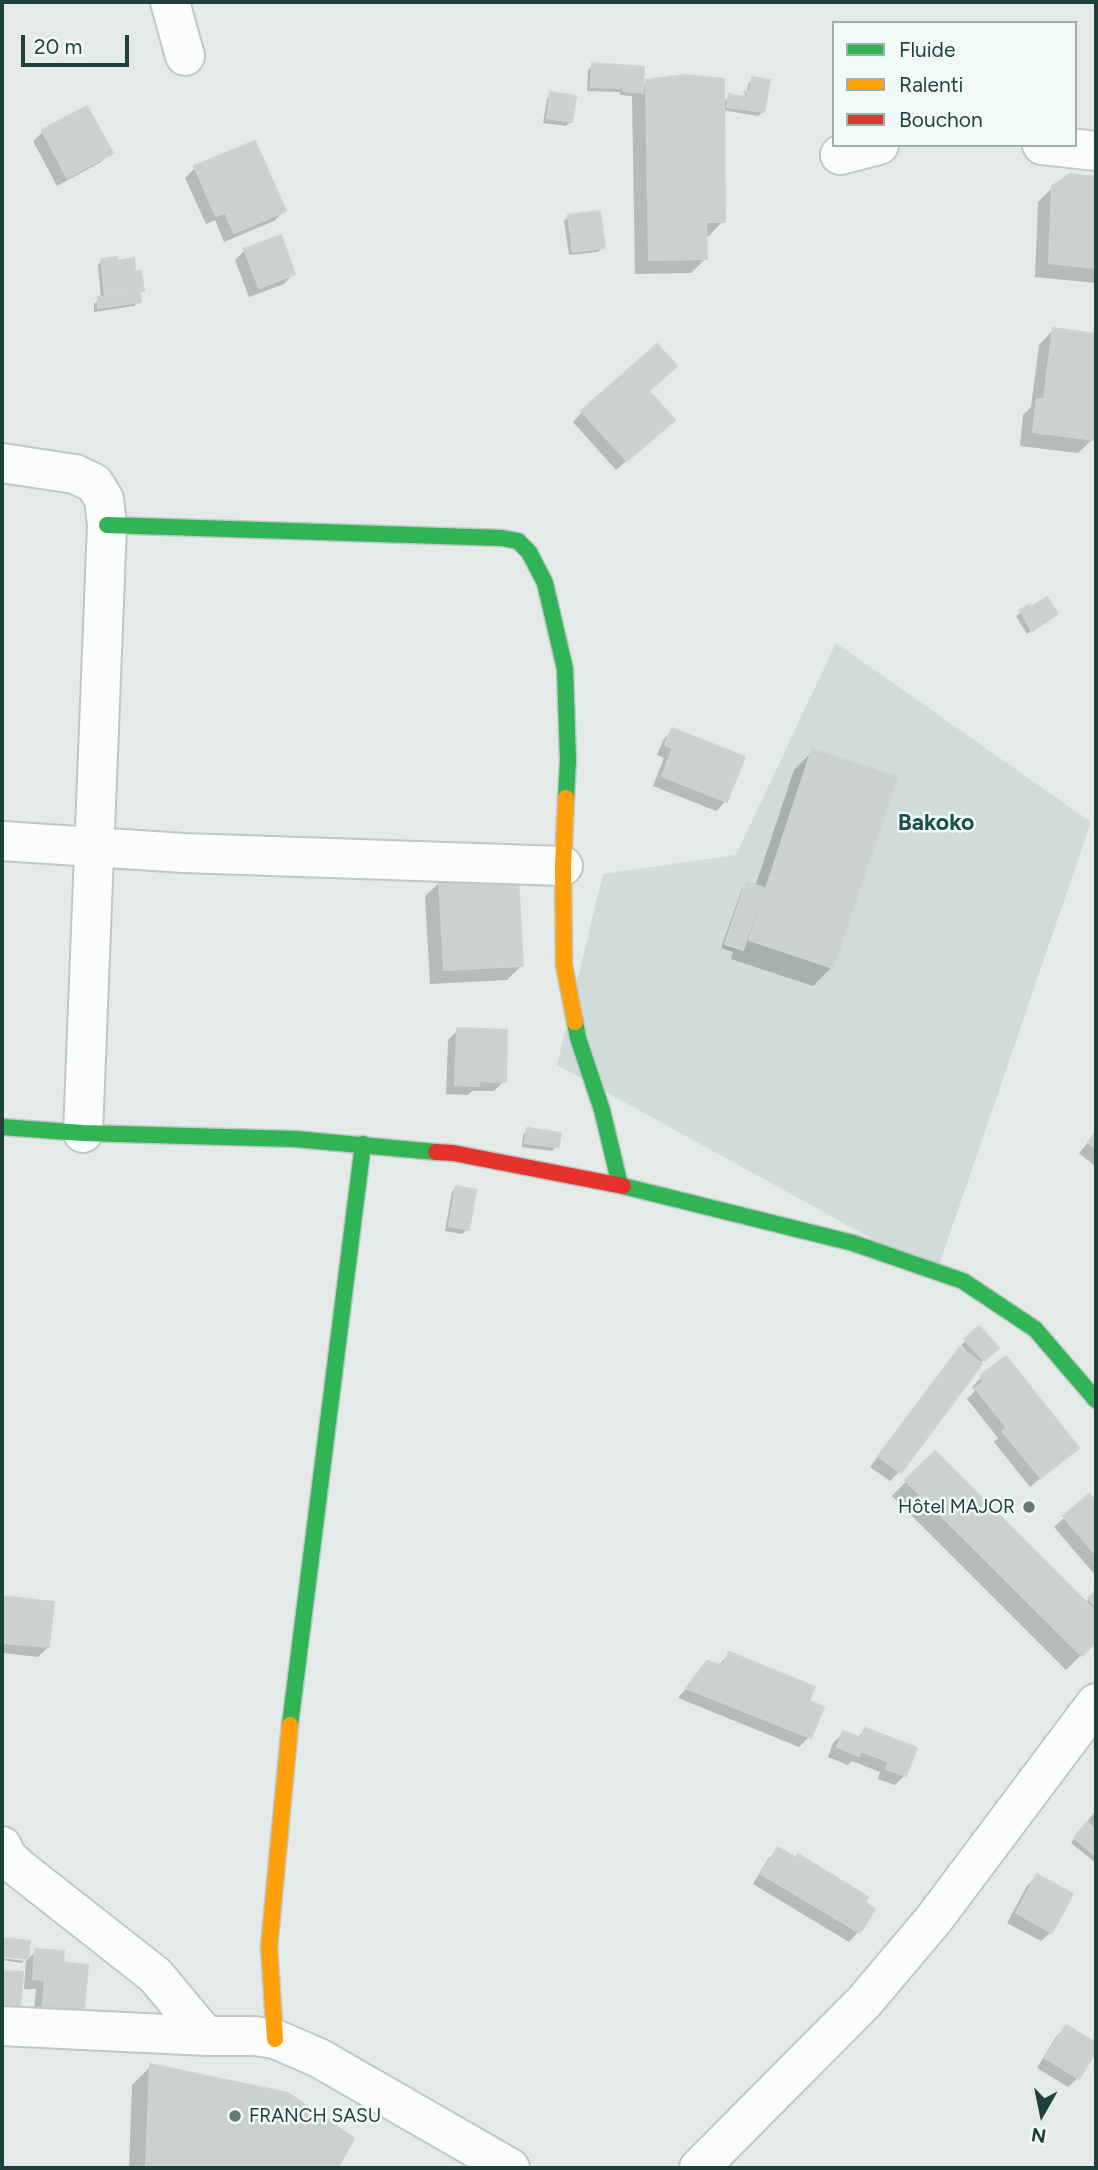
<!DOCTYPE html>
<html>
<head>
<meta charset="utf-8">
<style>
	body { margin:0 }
	#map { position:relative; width:1098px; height:2170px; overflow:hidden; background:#e3eae8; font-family:Figtree,sans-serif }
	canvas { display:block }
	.frame { position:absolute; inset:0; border:4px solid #1f3f3c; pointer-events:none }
	.legend { position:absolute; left:832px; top:21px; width:245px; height:126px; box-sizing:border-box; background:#f1f9f6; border:2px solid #9dafac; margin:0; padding:9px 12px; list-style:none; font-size:21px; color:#1f3f3c }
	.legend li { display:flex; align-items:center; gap:14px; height:35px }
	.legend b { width:35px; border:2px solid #9dafac }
	.north { position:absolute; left:1007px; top:2079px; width:70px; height:70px; -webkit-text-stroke:5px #f1f9f6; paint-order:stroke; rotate:189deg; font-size:19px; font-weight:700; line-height:28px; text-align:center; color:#1f3f3c }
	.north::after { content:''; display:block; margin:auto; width:24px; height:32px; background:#1f3f3c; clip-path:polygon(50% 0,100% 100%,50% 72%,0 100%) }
	.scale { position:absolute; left:21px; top:35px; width:108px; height:32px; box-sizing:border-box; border:4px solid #1f3f3c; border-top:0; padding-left:9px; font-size:21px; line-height:24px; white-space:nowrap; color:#1f3f3c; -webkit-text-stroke:5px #f1f9f6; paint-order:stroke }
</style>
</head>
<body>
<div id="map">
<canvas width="1098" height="2170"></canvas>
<div class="frame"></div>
<ul class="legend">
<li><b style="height:9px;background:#30b455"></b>Fluide</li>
<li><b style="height:9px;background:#ff9f0a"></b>Ralenti</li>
<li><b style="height:9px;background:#e5322d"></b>Bouchon</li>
</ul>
<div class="north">N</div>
<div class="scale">20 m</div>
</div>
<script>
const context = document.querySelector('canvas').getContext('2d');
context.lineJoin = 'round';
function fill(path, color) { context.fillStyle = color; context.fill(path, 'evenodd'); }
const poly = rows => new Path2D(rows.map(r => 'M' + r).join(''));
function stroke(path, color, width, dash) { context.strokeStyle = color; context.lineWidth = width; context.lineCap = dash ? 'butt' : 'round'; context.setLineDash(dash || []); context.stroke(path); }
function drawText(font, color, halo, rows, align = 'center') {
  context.font = font + ' Figtree,sans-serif'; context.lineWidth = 5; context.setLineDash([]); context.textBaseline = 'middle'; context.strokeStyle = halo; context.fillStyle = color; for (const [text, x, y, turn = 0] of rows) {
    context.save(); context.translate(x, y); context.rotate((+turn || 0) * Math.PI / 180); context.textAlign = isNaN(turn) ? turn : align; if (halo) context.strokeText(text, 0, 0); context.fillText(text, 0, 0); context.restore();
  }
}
fill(poly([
	[836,643,1091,822,936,1274,557,1065,603,874,736,855]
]), '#d0dcd9');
fill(poly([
	[593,65,641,88,647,82,722,104,730,96,741,98,747,93,748,84,753,79,763,112,758,116,722,110,723,221,709,236,705,236,705,259,691,273,635,274,632,96,620,95,620,92,587,91,588,70],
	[551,94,571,121,566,126,543,123,547,99],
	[87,108,111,153,101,162,57,186,33,141,43,132],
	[195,168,284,211,274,221,224,242,215,220,206,224,185,178],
	[1070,176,1096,179,1096,283,1035,277,1038,202,1053,187],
	[569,216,603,247,598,252,569,255,564,221],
	[245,250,293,274,284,284,249,297,235,260],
	[102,260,134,273,142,290,138,294,139,301,134,306,94,312,94,304,101,299,98,265],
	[1053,330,1096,336,1096,412,1093,439,1078,453,1020,446,1023,415,1031,407,1039,345],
	[647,391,662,429,616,470,573,422,582,412],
	[1029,607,1051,618,1027,634,1016,616],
	[673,730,726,801,716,811,653,786,664,758,657,755,663,740],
	[813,751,832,967,813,986,731,959,733,952,721,948,742,889,746,884,755,887,794,770],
	[440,882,521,966,507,980,430,984,425,896],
	[458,1030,504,1081,494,1091,472,1091,468,1095,446,1094,448,1040],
	[528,1130,557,1146,552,1151,522,1147,523,1135],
	[1096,1133,1096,1167,1079,1153],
	[457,1188,467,1229,462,1234,445,1231,452,1192],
	[979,1329,996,1348,979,1364,900,1471,890,1481,870,1467,950,1359,960,1349,968,1355,969,1354,961,1345],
	[981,1378,1077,1448,1030,1487,994,1442,998,1438,967,1399,975,1391,972,1387],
	[934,1453,1085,1603,1096,1593,1096,1640,1066,1670,892,1496],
	[1089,1496,1096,1505,1096,1576,1054,1527],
	[2,1598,52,1603,48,1647,38,1657,2,1653],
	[729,1654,807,1702,821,1708,809,1737,799,1747,678,1698,707,1663,718,1666],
	[865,1730,914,1749,904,1776,895,1785,878,1779,880,1772,852,1761,848,1765,828,1757,833,1743,843,1733,857,1738],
	[1096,1810,1096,1863,1071,1843],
	[778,1849,873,1909,858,1932,849,1942,753,1884,768,1859],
	[1037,1877,1051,1932,1041,1941,1007,1923,1027,1886],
	[2,1939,28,1943,26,1961,36,1951,61,1964,86,1966,32,2035,36,1989,24,1989,26,1959,2,1954],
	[2,1958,24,1961,22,1963,2,1960],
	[1066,2027,1096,2045,1078,2078,1068,2087,1037,2068,1056,2037],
	[151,2066,352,2139,336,2168,129,2168,132,2085]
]), '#0003');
const building = poly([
	[592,63,644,67,643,93,624,91,624,88,591,87,592,63],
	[684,75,724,79,725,222,706,222,707,259,649,260,646,80,684,75],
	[752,77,770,80,764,112,727,107,729,94,744,97,745,91,750,92,752,77],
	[550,92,576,96,572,122,547,118,550,92],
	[87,106,113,153,67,178,42,130,87,106],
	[255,141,286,211,234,233,225,212,216,216,194,166,255,141],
	[1070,174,1096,177,1096,268,1049,263,1052,186,1070,174],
	[600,211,605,248,573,252,568,215,600,211],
	[281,235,295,274,259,288,244,249,281,235],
	[117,257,117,261,134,258,135,271,141,271,144,291,105,295,101,259,117,257],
	[140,294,141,302,98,308,98,297,140,294],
	[1053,328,1096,334,1095,440,1033,432,1037,399,1044,399,1053,328],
	[657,344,677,366,649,391,675,420,627,461,581,411,657,344],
	[1047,597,1058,614,1032,631,1020,610,1030,604,1031,607,1047,597],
	[672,728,745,757,727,802,662,776,673,748,665,745,672,728],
	[812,749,897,777,833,968,749,940,812,749],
	[518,876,523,966,444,970,439,880,518,876],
	[746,882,764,888,743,950,725,944,746,882],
	[457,1028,507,1030,506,1082,479,1081,479,1086,455,1085,457,1028],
	[527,1128,561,1133,559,1147,525,1143,527,1128],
	[1096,1132,1096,1149,1088,1142,1096,1132],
	[456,1186,476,1190,469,1230,449,1226,456,1186],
	[979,1326,999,1348,984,1361,964,1339,979,1326],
	[960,1347,982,1364,901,1473,878,1456,960,1347],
	[1006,1356,1079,1448,1041,1478,1002,1431,1007,1428,975,1388,984,1381,980,1376,1006,1356],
	[935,1451,1096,1612,1096,1642,1082,1656,905,1480,935,1451],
	[1089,1494,1096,1502,1096,1555,1063,1516,1089,1494],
	[1096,1591,1096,1607,1088,1598,1096,1591],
	[2,1596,54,1602,49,1647,2,1643,2,1596],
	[729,1652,815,1687,809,1701,824,1707,811,1738,686,1688,707,1661,723,1666,729,1652],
	[865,1728,917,1748,906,1776,886,1769,889,1762,861,1751,859,1756,837,1747,843,1731,861,1738,865,1728],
	[1087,1822,1096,1830,1096,1856,1074,1838,1087,1822],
	[778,1847,796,1858,798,1854,868,1897,865,1902,875,1909,860,1933,761,1874,778,1847],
	[1037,1874,1073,1894,1052,1933,1016,1913,1037,1874],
	[2,1938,30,1941,28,1959,2,1956,2,1938],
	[35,1949,64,1951,63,1962,88,1965,82,2029,41,2025,45,1980,33,1979,35,1949],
	[2,1971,23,1972,19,2023,2,2022,2,1971],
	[1066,2025,1096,2043,1096,2051,1079,2079,1045,2058,1066,2025],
	[150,2064,288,2093,354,2138,338,2168,146,2168,150,2064]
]);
fill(building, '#cad1cf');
stroke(building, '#ccd3d1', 2);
const street = poly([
	[170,2,185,56],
	[1042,145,1096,151],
	[840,155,879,145],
	[2,463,75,474,94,483,104,499,107,525,83,1133],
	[2,841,184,853,563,866],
	[2,1846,7,1857,20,1869,155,1975,206,2036,255,2036,275,2039,319,2058,510,2168],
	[2,2026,206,2036],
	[699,2168,864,2002,934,1919,1096,1703]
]);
const fast = poly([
	[107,525,502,538,518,541,529,552,545,583,565,669,568,760,566,798],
	[575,1022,578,1038,602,1110,620,1185],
	[2,1127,83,1133,295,1139,436,1152],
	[623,1186,853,1243,963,1281,1035,1329,1096,1400],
	[290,1725,363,1144]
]);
const slow = poly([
	[566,798,563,866,564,965,575,1022],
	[275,2039,269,1947,290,1725]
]);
const jam = poly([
	[436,1152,453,1153,623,1186]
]);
stroke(street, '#c0c7c5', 42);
stroke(fast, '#bec8c6', 19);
stroke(slow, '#bec8c6', 19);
stroke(jam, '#bec8c6', 19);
stroke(street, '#fbfcfc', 38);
stroke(fast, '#30b455', 16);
stroke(slow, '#ff9f0a', 16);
stroke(jam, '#e5322d', 16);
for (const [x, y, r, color] of [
	[1029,1507,7,"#647b78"],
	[235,2116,7,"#647b78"]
]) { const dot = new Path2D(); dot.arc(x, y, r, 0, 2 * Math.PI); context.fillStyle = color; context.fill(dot); stroke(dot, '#f1f9f6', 2.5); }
drawText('19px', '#1f3f3c', '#f1f9f6', [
	["Hôtel MAJOR",1015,1507],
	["FRANCH SASU",249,2116,"left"]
], 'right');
drawText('bold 23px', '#185350', '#f1f9f6', [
	["Bakoko",936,823]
]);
</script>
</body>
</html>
